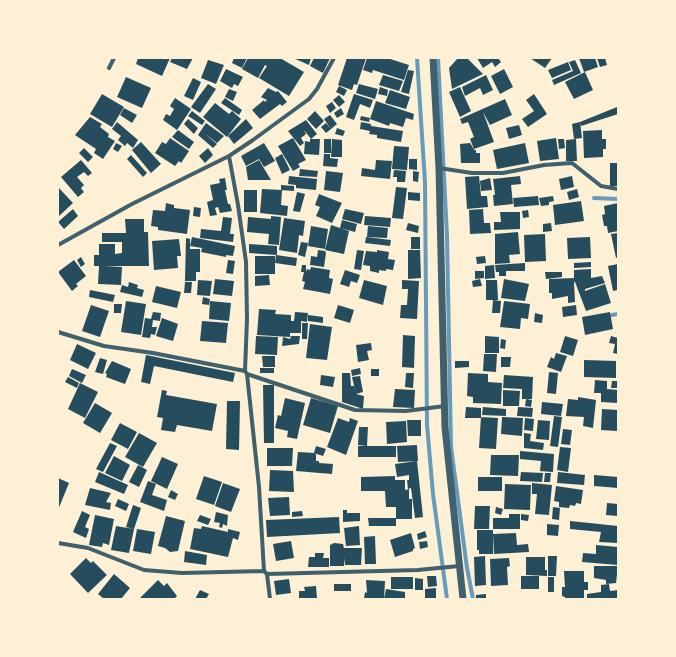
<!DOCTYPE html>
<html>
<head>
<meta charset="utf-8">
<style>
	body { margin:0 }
	#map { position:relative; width:676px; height:657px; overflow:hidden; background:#fdf0d5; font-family:"Source Sans 3",sans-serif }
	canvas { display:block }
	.frame { position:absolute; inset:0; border:59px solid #fdf0d5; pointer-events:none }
</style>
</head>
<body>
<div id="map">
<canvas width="676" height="657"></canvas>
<div class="frame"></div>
</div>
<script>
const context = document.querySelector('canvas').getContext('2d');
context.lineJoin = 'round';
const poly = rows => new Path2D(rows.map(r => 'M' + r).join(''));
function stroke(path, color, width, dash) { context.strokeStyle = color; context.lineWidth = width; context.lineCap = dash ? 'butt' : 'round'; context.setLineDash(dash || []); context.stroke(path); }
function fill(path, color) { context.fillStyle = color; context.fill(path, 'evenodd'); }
stroke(poly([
	[417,58,425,182,427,425,433,494,447,599],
	[438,58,447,236,451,447,467,568,473,599],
	[594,198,618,199],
	[612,315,618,314]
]), '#669bbc', 4);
fill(poly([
	[138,58,170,58,162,76,136,64],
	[172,58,193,58,187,69,170,62],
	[234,58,247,58,242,68,232,63],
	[248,58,280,58,304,72,289,96,259,78,267,66,265,65,258,78,242,69],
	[293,58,311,58,309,65],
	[314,58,330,58,323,73,310,66],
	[347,58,366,58,357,85,354,84,352,90,338,85],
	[367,58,387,58,409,65,404,80,373,70,372,73,363,70],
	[458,58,467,58,483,74,452,89,449,68],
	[477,58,498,58,501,62,495,67,492,62,483,68],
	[530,58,552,58,545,68],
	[579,58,595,58,598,67,584,72],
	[597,58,605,58,607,65,600,67],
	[208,60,224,65,216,84,201,78],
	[575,60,581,73,554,85,552,80,573,71,569,62],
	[568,62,571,70,552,78,548,70],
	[226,69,243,77,238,86,234,84,232,88,220,81],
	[504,69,513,87,500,94,491,76],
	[408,70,414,71,409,94,401,92],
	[585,72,593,90,574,99,565,82],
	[383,75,403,81,399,91,379,85],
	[486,75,493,90,483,95,480,88,465,96,462,87],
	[126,77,151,88,142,108,117,97],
	[193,78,201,82,193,100,184,96],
	[208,84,216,89,200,113,191,107],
	[359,84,378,89,375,99,356,93],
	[339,86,347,90,344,96,336,92],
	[380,87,388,90,387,96,378,94],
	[460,87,471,111,460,117,449,92],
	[268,88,276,92,278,91,287,102,282,106,280,104,260,119,252,110,264,100,265,102,267,100,261,97],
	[229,89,237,92,233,101,225,97],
	[390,90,410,97,406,109,385,103],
	[102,94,124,107,112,127,90,114],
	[354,94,373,100,370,108,360,104,354,120,346,117],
	[534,94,547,114,528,127,522,119,534,111,526,100],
	[339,95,345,102,339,107,333,100],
	[175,98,191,109,177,130,163,120,166,114,170,116,174,109,170,106],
	[225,98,242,110,239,115,221,103],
	[505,99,512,115,490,125,483,112,494,142,474,149,470,139,474,137,468,122,462,124,460,119],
	[376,101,414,114,413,120,406,118,403,127,390,123,389,126,370,119],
	[332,102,336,108,330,113,326,106],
	[215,103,229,114,232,111,241,119,227,137,203,117],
	[617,107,618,114,581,126,580,122],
	[124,108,137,115,132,123,120,115],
	[341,108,344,114,337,118,334,113],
	[192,111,205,121,202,125,188,116],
	[315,111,324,121,316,129,307,119],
	[330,115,337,124,331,129,324,119],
	[361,116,370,118,369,122,360,120],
	[90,117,102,124,100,127,109,134,108,137,115,141,103,159,94,153,96,149,75,135],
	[188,119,198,128,194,134,184,124],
	[246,119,253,128,234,144,228,136],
	[306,120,317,134,311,139,304,130,306,134,301,138,304,143,300,146,288,131],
	[117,122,138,140,133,148,127,143,125,146,118,140,121,136,112,129],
	[361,122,371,124,371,126,403,131,401,142,377,138,377,135,369,134,370,131,360,129],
	[580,122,582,138,574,139,572,124],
	[206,123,224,136,217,143,204,133,217,144,213,148,198,135],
	[326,123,331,129,326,133,321,127],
	[519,125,522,135,509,139,506,128],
	[337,128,345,131,343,136,335,134],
	[178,130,194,142,189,149,172,137],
	[602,130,602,139,606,139,606,149,603,149,603,157,584,158,583,131],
	[170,138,189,151,181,163,179,161,175,166,155,153,162,142,166,144],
	[293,138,306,160,298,164,300,167,293,171,278,146],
	[556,138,559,159,540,161,537,141],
	[310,139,320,139,319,155,304,154,305,141,310,142],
	[324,139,331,139,331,153,324,153],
	[332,139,342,140,342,157,331,157],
	[558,139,564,139,565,148,559,149],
	[576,139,577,161,566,161,566,140],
	[141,142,161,164,151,173,132,150],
	[116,143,122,146,118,152,113,149],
	[264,143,275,161,264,167,259,159,246,166,241,156],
	[470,143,475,151,474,150,476,150,476,153,480,153,480,163,461,163,460,144],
	[525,143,529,163,497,169,493,150],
	[394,146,409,147,407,170,392,169],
	[84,148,93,157,88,162,79,153],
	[208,148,213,155,205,163,199,156],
	[282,154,290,170,282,174,275,158],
	[324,154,330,154,330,158,338,159,337,167,323,166],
	[131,155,147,173,143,177,127,159],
	[409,159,417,159,417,170,409,169],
	[81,160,92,173,88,176,84,172,77,177,84,185,81,188,84,192,78,197,61,177],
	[259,160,271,180,248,180,246,167],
	[376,160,392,161,390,179,361,176,362,168,375,170],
	[610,163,618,163,618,186,610,186],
	[300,169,318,171,317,177,299,176],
	[394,170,406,171,405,182,397,182,397,177,393,177],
	[326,171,343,173,340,192,324,190],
	[413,171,419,172,418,182,413,181],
	[289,176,317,179,316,190,296,188,296,185,288,184],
	[479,176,481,196,487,196,488,207,467,209,465,177],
	[520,176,521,184,511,185,513,204,494,206,493,195,495,195,493,179],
	[572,176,574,187,561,190,559,179],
	[225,178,227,190,225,190,228,204,230,204,232,211,220,213,218,207,215,208,217,215,210,216,207,202,213,200,210,185,220,183,219,179],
	[490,178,492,190,481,191,480,181],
	[281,185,294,186,294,191,281,190],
	[58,187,73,203,58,217],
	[396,187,407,188,403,219,392,218],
	[262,189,282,190,281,205,288,206,287,216,260,213],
	[577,189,579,197,569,200,567,192],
	[244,190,257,190,257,212,244,212],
	[297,192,305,194,300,212,293,211],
	[408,192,420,193,420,201,408,200],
	[319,194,342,203,332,223,316,216,320,207,315,205],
	[538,196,539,205,514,207,513,198],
	[553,196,554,201,549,202,549,205,541,206,539,198],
	[581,201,584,221,555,225,553,205],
	[166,203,174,205,174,208,190,210,187,234,158,230,158,227,151,226,153,210,165,211],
	[618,203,618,231,608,233,607,226,604,226,602,215,605,214,604,206],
	[194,207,201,208,200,217,193,216],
	[73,209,78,216,64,229,58,222],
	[345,209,364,213,361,224,342,219],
	[483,209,484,223,490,223,491,233,470,234,469,210],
	[528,210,529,217,523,218,522,211],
	[500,212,520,212,520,229,494,230,494,222,501,222],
	[271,216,281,217,279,245,268,244,269,234,247,232,248,217,271,219],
	[365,216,391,218,390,227,364,225],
	[223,217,232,218,230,234,234,234,233,242,200,238,201,229,221,231],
	[284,218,305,221,303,236,299,235,297,253,279,250],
	[125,219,144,219,144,232,148,232,149,266,104,266,122,267,121,285,98,284,99,266,94,266,94,255,99,255,99,244,115,244,115,254,122,253,122,242,102,242,102,233,126,233],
	[342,220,357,224,355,232,340,228],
	[408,223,419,226,418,233,406,230],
	[551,223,552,231,543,232,543,224],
	[331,225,349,231,344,254,325,250],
	[311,226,328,229,325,249,308,246],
	[368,226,388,228,387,238,367,237],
	[518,232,520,254,509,255,510,263,495,264,495,234],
	[618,233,618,257,616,258,611,234],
	[545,234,546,261,525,262,524,235],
	[192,237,235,246,233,256,226,255,226,257,201,252,202,248,190,246],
	[366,237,391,240,390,246,365,243],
	[411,237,420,237,420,249,411,249],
	[590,237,591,258,568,259,567,238],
	[186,238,190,239,190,249,200,249,200,272,196,272,196,281,185,281],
	[179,239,181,256,177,256,178,268,154,270,152,241],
	[301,242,308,243,305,257,298,255],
	[249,244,277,246,277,255,249,253],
	[318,250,325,251,326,253,324,267,310,265,311,256,317,257],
	[357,250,364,251,361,270,354,269],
	[377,250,389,252,388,259,395,260,393,270,386,269,386,271,379,270,379,273,370,271,370,266,363,265,366,251,377,252],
	[408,250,420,250,421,278,408,279],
	[276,255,297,258,296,266,275,263],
	[255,256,275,256,275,274,255,274],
	[485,256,486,263,477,264,476,257],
	[81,257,85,264,81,267,77,260],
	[74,260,86,276,76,284,78,286,72,291,58,272],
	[228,260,235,261,233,274,226,273],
	[591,262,591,267,574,268,574,263],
	[525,263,525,271,506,271,506,276,499,276,499,272,496,272,495,265],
	[618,264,618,290,613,291,608,266],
	[302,265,306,265,306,272,307,269,310,270,311,267,330,270,329,278,333,279,330,294,303,289,305,282,302,281,304,272,301,272],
	[494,265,495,278,485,279,485,266],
	[591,269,591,278,602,276,605,283,585,289,585,291,605,284,611,303,586,311,575,282,574,282,575,302,568,303,568,296,552,299,552,293,549,293,549,279,574,278,574,270],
	[345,270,360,275,357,283,351,281,349,287,340,284],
	[475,271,484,271,484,278,475,279],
	[545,272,562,272,562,277,546,279],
	[269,275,270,285,255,286,255,276],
	[215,279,234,281,232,296,213,294],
	[480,279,482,286,473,287,472,281],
	[504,279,529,284,525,301,501,298],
	[198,280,212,281,210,296,197,295],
	[364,280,387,286,383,305,359,298],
	[402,280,419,281,417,319,400,318,401,305,407,305,408,289,402,289],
	[486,280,497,280,498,300,486,300],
	[129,282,138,285,137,288,144,290,142,297,120,292,122,285,128,287],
	[185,282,192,282,191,293,184,293],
	[156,286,181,292,177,308,152,302],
	[90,290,115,295,113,302,89,297],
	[203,297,210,299,209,305,202,304],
	[493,300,501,301,500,313,492,313],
	[126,301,146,304,141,335,121,332],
	[210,301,231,303,229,321,209,319],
	[504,301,530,304,528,319,521,318,520,329,500,327],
	[114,304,122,304,121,313,114,313],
	[91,305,109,311,100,337,82,331],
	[338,305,354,310,350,323,334,318],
	[576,305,577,315,563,317,562,307],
	[259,309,276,310,275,314,291,315,291,321,294,321,295,312,308,313,307,322,301,321,301,333,290,333,290,337,257,335],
	[153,312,161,313,160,321,153,320,152,327,157,327,155,335,151,334,150,338,142,337,145,318,151,319],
	[610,312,613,329,585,335,582,317],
	[535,313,543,315,542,323,534,322],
	[308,315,323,317,323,323,308,321],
	[162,318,178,324,173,341,156,336],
	[202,321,228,323,226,343,200,341],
	[302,323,308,323,307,339,302,339],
	[310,324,332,327,327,360,306,358],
	[403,335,415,336,414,368,402,367],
	[256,336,278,337,277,355,255,354],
	[291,336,300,336,299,344,282,346,283,337,290,339],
	[485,336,499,337,499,353,485,353],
	[565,336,578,340,573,356,560,352],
	[611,336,618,338,618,354,613,353,615,344,609,343],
	[501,339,506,340,505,349,500,348],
	[371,343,372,350,367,351,369,360,358,362,356,345],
	[77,344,96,353,88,369,70,360],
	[556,353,567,356,561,372,547,367,551,357,554,359],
	[484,354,497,354,496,372,483,371],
	[146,355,235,373,233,382,154,366,150,384,141,382],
	[262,356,275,356,275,367,263,367],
	[501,357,511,357,510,367,501,367],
	[100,358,107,360,103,374,95,372],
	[584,360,616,361,616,378,584,377],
	[112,361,131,369,125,384,106,377,107,374,105,373],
	[455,361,469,361,469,367,455,368],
	[260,368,274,368,274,373,260,373],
	[360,368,361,374,352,376,351,370],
	[72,369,86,375,82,383,69,376],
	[371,369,379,369,379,376,371,376],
	[549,372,558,373,556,394,547,393],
	[342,373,350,373,351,386,354,386,356,394,352,377,360,376,363,392,356,394,364,396,363,409,342,402],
	[406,373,414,373,413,388,405,387],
	[468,373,488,374,488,382,502,383,501,404,473,403,473,397,467,396],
	[321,375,335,377,333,387,320,385],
	[504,375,533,377,532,399,522,399,522,389,503,388],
	[68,377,79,383,77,388,65,382],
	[595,380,607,381,607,389,618,390,618,403,601,402,601,393,594,393],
	[612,381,618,381,618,388,611,388],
	[80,383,98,392,85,418,68,409],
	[263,385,274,385,274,443,264,443],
	[395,389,415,390,414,408,393,407],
	[162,390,167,391,166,395,217,404,212,431,177,425,175,432,161,430,163,418,157,417],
	[503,390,520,391,519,406,503,406],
	[578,397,596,400,593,428,583,426,584,417,566,416,568,399,578,400],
	[285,398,305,403,297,439,287,437,288,431,275,428,278,415,281,416],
	[311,398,338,406,330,433,303,425],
	[526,399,532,400,531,407,525,406],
	[227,401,240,401,239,450,226,449],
	[542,402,563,404,561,416,541,414],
	[95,403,112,413,100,433,83,423],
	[466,407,481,408,481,418,465,418],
	[483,407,506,409,506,416,482,415],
	[518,407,533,408,532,417,517,416],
	[602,409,618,410,618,431,601,430],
	[554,416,562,417,558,447,550,446],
	[481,417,498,418,496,449,479,448],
	[502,417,523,418,522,436,501,434],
	[338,418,349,422,350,418,358,421,346,455,327,447],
	[525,418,534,419,533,431,524,430],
	[407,420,421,420,421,436,408,436],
	[538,420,550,421,549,440,536,439],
	[406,421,407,442,387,444,386,422],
	[120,423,137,432,128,449,111,440],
	[359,427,368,427,367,446,358,445],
	[563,429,572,430,570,445,561,444],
	[139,433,157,443,143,467,125,457],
	[524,433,531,434,530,441,544,443,543,450,524,448],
	[110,443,117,446,103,472,96,469],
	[417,445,418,461,398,462,397,446],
	[316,446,326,449,323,456,314,453],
	[358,446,396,446,396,457,358,457],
	[560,447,571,448,568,472,557,470],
	[267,448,293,448,292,466,267,466],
	[520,451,554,454,553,472,540,471,541,461,520,459],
	[298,452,316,453,316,461,319,461,319,463,333,464,332,474,296,471],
	[491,455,519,455,518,476,490,475],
	[114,456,130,465,122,481,105,473],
	[162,457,178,464,167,489,151,481],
	[417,461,423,517,415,518,411,488,408,489,407,480,409,480,409,475,397,477,395,464],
	[138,465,147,470,139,487,129,482],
	[270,470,293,471,294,492,269,491],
	[99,472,128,485,124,494,95,482],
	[521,472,543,473,542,482,520,481],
	[558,472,585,475,584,485,557,483],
	[545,473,551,473,550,482,544,482],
	[594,475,618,477,618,488,594,486],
	[204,476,222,482,214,505,196,499],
	[395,476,395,480,405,480,405,490,409,489,409,499,412,499,412,519,396,519,396,507,386,507,385,491,361,491,361,477],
	[478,477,502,477,502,491,478,491],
	[58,478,69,483,58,510],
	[148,481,156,484,152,495,167,500,164,511,140,502],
	[223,483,240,489,231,512,215,506],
	[532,483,552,485,549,515,535,514,537,494,532,494],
	[505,484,531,485,530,510,504,509],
	[556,486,583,490,581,504,576,503,575,506,570,505,569,508,559,507,559,502,554,501],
	[90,488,111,493,106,502,111,503,110,510,85,505],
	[171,490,178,494,175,500,168,497],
	[289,497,290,515,270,516,268,498],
	[118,499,129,504,126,511,115,506],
	[607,503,618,504,618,516,606,515],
	[133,505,141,508,134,529,126,527],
	[475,506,490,506,489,529,474,529],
	[496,507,503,509,501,515,495,513],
	[553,507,560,508,559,520,552,519],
	[343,510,347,510,347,513,360,513,360,521,343,522],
	[82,511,90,515,85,527,89,529,86,538,73,532],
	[302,511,303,516,292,517,292,512],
	[216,512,228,515,227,526,223,524,222,528,219,527,220,523,214,522],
	[509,514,520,514,520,529,493,529,493,518,509,518],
	[521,514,529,515,528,521,521,520],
	[95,515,114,519,109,545,103,543,102,547,89,545],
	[200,515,211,519,208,525,197,521],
	[166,516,185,521,178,551,170,552,165,548,158,546],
	[339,517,340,533,267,537,266,520],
	[368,518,396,518,396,526,369,526],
	[570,521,618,526,618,543,599,542,601,532,570,529],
	[547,524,559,525,558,536,547,535],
	[116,526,134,529,129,553,111,550],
	[202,526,228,532,228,529,240,532,238,540,233,538,228,557,190,549,194,528,201,529],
	[359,526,360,545,346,546,344,528],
	[137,529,155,532,151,554,133,551],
	[477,530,493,530,493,554,479,554,479,550,477,550],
	[425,531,427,537,418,540,417,534],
	[411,533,415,548,413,549,413,551,395,557,390,540],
	[516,533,517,545,528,544,529,552,494,554,493,534],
	[375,536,376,564,365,564,364,537],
	[291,541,294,558,276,561,273,544],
	[427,541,428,547,420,549,419,542],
	[334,543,343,544,344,548,362,548,361,565,345,565,344,558,344,566,330,566,330,545],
	[596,545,618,547,618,565,582,562,583,553,596,554],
	[185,551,207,555,206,565,184,562],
	[315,553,324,553,323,558,329,558,329,567,308,567,309,557,315,557],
	[485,556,486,585,475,586,474,557],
	[548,556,557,556,556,576,548,576],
	[526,557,545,557,545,570,547,570,547,576,526,575],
	[86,558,91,563,93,561,107,575,88,593,70,574],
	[509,558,510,566,507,567,508,585,491,586,490,559],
	[594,566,618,566,616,583,606,584,606,580,594,578],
	[564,571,584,571,584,582,588,582,588,590,584,590,584,599,565,599,565,597,562,596,562,587,565,587],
	[114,574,130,588,121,599,104,599,98,594],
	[427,576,436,576,437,586,428,587],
	[521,576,539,576,539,589,521,589],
	[391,577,413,577,413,589,391,589],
	[548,577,554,577,554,592,548,592],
	[415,578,423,579,423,590,415,590],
	[289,579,291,593,276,595,274,581],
	[158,580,164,586,167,583,177,596,174,599,139,599],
	[366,580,385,581,384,599,364,599,365,592,367,593],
	[334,584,351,584,351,591,334,591],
	[609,584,610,591,618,590,618,599,587,599,587,594,601,592,601,585],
	[316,586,317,599,299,599,299,591,305,591,304,587],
	[436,588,436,599,425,599,425,589],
	[386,589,405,592,405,598,384,599],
	[200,590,209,594,206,599,195,599],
	[486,594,486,599,476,599,476,595]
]), '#264d5e');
stroke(poly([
	[109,68,114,58],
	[229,156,238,205,246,262,247,319,245,371,247,374,259,487,264,571,267,574,270,599],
	[439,168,472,173,503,173,544,165,572,163,601,186,618,189],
	[58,245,132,204,229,156,253,140,309,99,317,89,334,58],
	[58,332,104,346,153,353,245,371],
	[247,374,355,410,406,411,445,406],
	[58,543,88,548,144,570,182,573,264,571],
	[267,574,418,570,459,566]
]), '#3f606c', 4);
stroke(poly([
	[433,58,439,168,445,428,463,599]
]), '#3f606c', 7);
</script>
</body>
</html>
